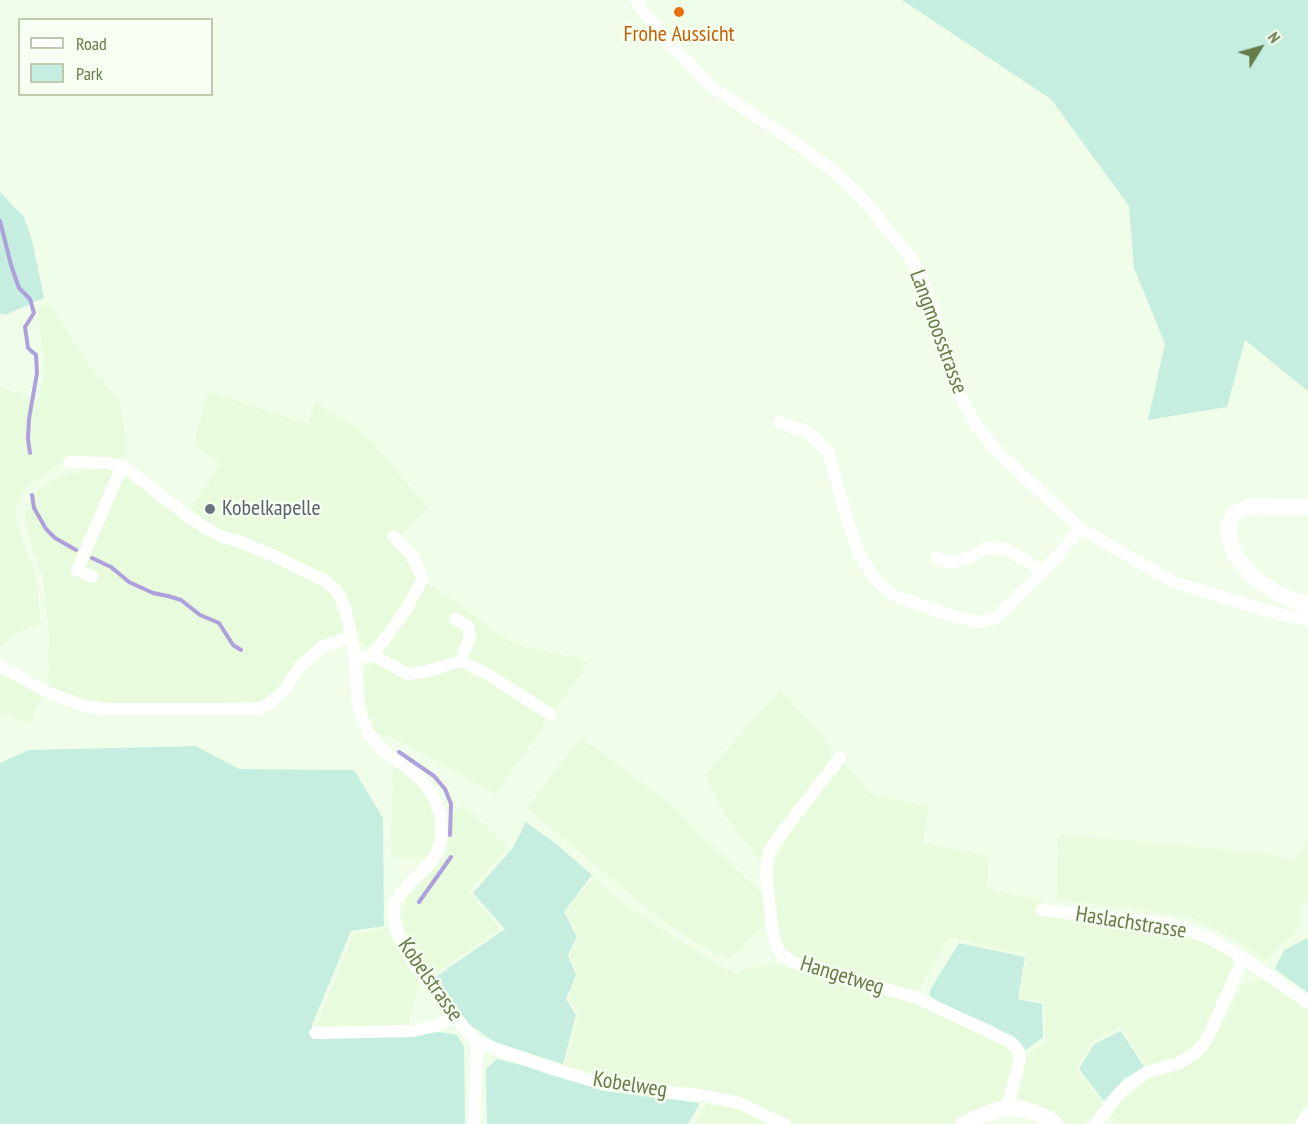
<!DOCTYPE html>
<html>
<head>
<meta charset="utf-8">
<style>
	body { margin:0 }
	#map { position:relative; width:1308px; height:1124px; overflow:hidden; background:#f0fee9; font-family:"PT Sans Narrow",sans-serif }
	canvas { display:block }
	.legend { position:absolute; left:18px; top:18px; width:195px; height:78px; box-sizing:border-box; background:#f6fff1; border:2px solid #bdcaae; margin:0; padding:8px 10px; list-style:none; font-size:18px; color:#677b49 }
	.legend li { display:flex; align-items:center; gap:12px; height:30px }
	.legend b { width:30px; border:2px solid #bdcaae }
	.north { position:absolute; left:1230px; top:18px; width:60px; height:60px; -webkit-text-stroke:4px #f6fff1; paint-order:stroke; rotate:53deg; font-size:16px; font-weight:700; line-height:24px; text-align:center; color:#677b49 }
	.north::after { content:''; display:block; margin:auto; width:21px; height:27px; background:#677b49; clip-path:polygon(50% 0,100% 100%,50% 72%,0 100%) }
</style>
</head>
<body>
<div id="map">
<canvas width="1308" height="1124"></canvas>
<ul class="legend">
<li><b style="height:8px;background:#fff"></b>Road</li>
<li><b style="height:16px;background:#c5eee0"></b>Park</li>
</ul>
<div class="north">N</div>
</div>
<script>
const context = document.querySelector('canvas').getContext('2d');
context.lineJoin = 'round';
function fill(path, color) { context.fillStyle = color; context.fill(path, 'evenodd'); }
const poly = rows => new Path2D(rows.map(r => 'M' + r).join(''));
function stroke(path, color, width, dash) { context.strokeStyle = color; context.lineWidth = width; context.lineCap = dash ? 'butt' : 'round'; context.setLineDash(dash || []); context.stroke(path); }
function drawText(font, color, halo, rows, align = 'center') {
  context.font = font + ' "PT Sans Narrow",sans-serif'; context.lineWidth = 5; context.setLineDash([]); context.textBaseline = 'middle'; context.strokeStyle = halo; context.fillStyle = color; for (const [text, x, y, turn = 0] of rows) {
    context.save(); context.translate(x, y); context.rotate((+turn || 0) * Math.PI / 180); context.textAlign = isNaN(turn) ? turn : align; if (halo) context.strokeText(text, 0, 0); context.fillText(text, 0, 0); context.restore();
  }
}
fill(poly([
	[50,303,85,360,118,400,123,415,126,448,125,454,120,458,67,459,38,478,22,492,14,511,21,536,36,576,41,624,17,633,0,646,0,387,38,400,45,368,37,308],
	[209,391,308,424,315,403,359,429,378,449,428,508,402,533,394,542,410,562,418,575,413,590,380,636,371,646,363,646,359,638,351,609,345,591,337,581,293,558,241,536,216,528,190,509,221,464,197,447,196,433],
	[107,468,125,476,136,482,218,540,280,565,330,590,343,624,342,631,327,641,282,689,272,697,256,702,170,704,83,702,60,693,49,686,48,652,50,643,43,581,28,531,25,515,29,501,37,492,53,480,72,473],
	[429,584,458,603,488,628,506,639,527,648,577,658,589,662,495,794,410,746,385,734,379,735,368,721,365,705,365,669,371,666,426,585],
	[0,669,42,692,31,723,9,717,0,717],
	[780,690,827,742,832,751,829,762,772,838,761,862,724,814,705,775],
	[581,738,666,801,758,890,764,898,768,919,731,959,723,958,706,949,659,918,527,808],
	[842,761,869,792,876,796,929,806,923,843,989,856,987,889,1041,900,1040,916,1188,936,1219,949,1232,958,1234,971,1205,1030,1193,1047,1175,1057,1146,1066,1121,1026,1092,1042,1076,1069,1103,1104,1093,1119,1082,1124,1066,1124,1053,1111,1036,1104,1023,1100,1019,1096,1027,1054,1045,1043,1045,1002,1020,998,1027,955,949,937,920,988,910,992,801,961,786,951,780,939,775,911,773,880,775,862,787,839],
	[393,764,411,778,424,792,432,807,436,825,436,841,432,853,425,859,391,856],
	[463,805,508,847,468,892,500,929,432,976,407,936,402,917,407,897,443,859,449,844,447,818],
	[1058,834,1269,854,1293,861,1308,844,1308,897,1299,907,1299,930,1280,944,1267,961,1238,941,1189,917,1124,907,1057,900],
	[594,877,620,902,710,960,727,970,736,972,751,968,772,965,790,968,922,1006,1004,1045,1014,1053,1016,1059,1002,1101,963,1124,793,1124,782,1116,753,1103,727,1094,704,1090,634,1084,605,1078,565,1065,579,1014,568,998,578,974,570,956,579,936,566,912],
	[387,928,396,946,419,981,410,1017,409,1026,330,1029,317,1024,354,934],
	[1265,980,1308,1009,1308,1101,1294,1124,1115,1124,1111,1116,1119,1105,1136,1088,1155,1076,1198,1058,1212,1043,1242,984],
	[706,1104,737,1109,768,1124,694,1124]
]), '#e8fbdc');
fill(poly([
	[902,0,1308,0,1308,391,1245,340,1227,407,1148,420,1165,344,1134,268,1129,206,1051,99],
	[0,192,24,217,32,240,44,298,5,315,0,313],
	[196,746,239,769,354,770,383,818,384,926,351,931,312,1025,314,1037,372,1037,439,1032,457,1035,464,1047,465,1124,0,1124,0,763,29,750],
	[526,822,555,843,592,875,564,912,577,937,568,955,576,975,566,999,576,1015,563,1064,495,1042,469,1024,434,978,505,929,473,893,512,849],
	[1308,938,1308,993,1275,969,1284,950],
	[959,943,1025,957,1018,999,1042,1004,1043,1037,1026,1050,1018,1041,991,1025,937,1002,930,996,930,990],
	[1121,1031,1144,1067,1124,1079,1104,1101,1079,1069,1094,1044],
	[497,1059,526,1066,605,1091,700,1103,688,1124,487,1124,486,1069]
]), '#c5eee0');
stroke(poly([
	[0,221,11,265,19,288,30,299,34,313,25,327,28,348,36,355,37,373,29,419,28,439,30,453],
	[32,495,34,508,46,529,55,538,76,550],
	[92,558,111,567,129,582,153,593,168,596,181,600,200,615,219,623,233,645,241,650],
	[399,752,434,776,445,789,451,804,450,835],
	[419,902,451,857]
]), '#ada0dd', 4);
stroke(poly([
	[636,0,643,11,663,36,712,87,793,141,831,169,860,196,904,249,919,271,934,312,952,380,976,425,999,453,1046,497,1080,528,1173,582,1271,612,1308,620],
	[779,422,807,432,828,451,847,519,859,554,874,578,893,595,949,615,979,622,996,618,1063,550,1080,528],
	[69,462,109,463,127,469,187,516,204,527,222,537,244,543,278,558,325,581,336,590,346,609,355,659,358,705,368,732,383,751,418,776,432,794,440,814,442,834,437,853,429,864,404,889,394,905,394,919,399,937,412,961,428,982,454,1017,477,1042,552,1069,600,1083,654,1091,702,1095,739,1103,784,1124],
	[937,558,947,562,955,562,973,556,984,549,992,548,1005,549,1017,555,1043,572],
	[92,577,77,570,122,466],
	[455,619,468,626,470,636,461,661],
	[373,655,407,674,424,672,461,661,487,674,550,714],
	[355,659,373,655,406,610,423,578,410,553,393,536],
	[0,666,45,691,84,706,106,709,261,709,283,692,301,665,323,646,351,637],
	[840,758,783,831,770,850,767,862,766,875,773,933,779,951,783,956,793,962,917,998,1011,1042,1017,1049,1020,1059,1007,1107],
	[1042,910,1174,925,1211,939,1243,958,1308,1003],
	[315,1033,413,1031,435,1026,454,1017],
	[474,1124,477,1042],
	[1095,1124,1121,1091,1145,1073,1178,1064,1196,1053,1207,1039,1243,958],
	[1301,1124,1308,1114]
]), '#fff', 12);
stroke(poly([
	[1308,507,1251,506,1235,513,1228,526,1231,544,1237,558,1255,578,1276,593,1308,606],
	[963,1124,983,1115,1007,1107,1031,1111,1050,1120,1055,1124]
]), '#fff', 16);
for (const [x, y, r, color] of [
	[679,12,6,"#e8710a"],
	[210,509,6,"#6b7280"]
]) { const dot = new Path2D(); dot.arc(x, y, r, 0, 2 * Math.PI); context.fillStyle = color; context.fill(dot); stroke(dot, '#f6fff1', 2); }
drawText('22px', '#c56008', '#f6fff1', [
	["Frohe Aussicht",679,35]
]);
drawText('22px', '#677b49', '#f6fff1', [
	["Langmoosstrasse",938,332,70],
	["Haslachstrasse",1131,923,9],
	["Hangetweg",842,976,17],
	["Kobelstrasse",430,980,55],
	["Kobelweg",630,1085,9]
]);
drawText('22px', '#5b616d', '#f6fff1', [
	["Kobelkapelle",222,509]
], 'left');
</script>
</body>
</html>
